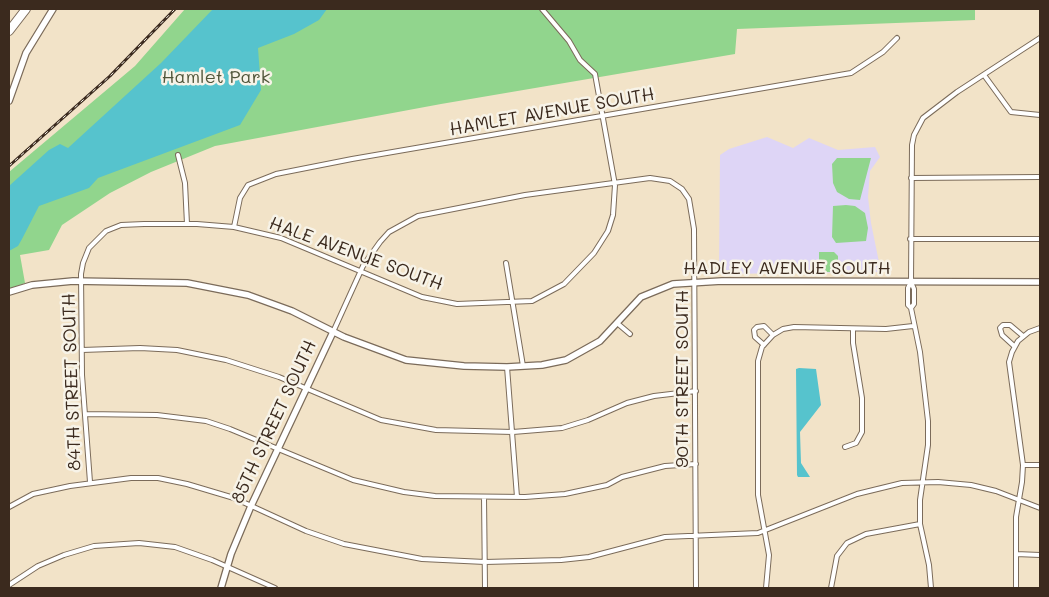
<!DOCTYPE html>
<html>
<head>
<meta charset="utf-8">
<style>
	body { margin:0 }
	#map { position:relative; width:1049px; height:597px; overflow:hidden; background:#f2e3c8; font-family:Mali,sans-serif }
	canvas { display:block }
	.frame { position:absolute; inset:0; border:10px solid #3b2a1e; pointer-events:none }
</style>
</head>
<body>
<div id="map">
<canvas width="1049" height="597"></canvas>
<div class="frame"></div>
</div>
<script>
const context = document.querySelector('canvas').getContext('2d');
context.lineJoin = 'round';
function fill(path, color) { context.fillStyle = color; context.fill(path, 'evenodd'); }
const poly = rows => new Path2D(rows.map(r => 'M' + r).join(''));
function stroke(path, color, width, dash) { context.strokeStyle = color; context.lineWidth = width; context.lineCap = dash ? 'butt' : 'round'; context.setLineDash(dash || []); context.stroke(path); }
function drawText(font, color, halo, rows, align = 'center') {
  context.font = font + ' Mali,sans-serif'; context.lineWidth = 5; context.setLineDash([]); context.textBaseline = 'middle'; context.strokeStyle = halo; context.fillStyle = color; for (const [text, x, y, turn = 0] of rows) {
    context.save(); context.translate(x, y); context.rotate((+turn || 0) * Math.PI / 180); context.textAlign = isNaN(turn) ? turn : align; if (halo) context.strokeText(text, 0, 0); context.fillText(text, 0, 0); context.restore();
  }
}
fill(poly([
	[767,137,793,148,809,138,838,150,875,147,880,157,870,171,868,197,871,223,881,272,719,274,720,155,729,149]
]), '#ded5f6');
fill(poly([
	[185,9,975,9,975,20,737,29,735,54,441,104,215,146,151,172,110,193,62,225,49,250,20,255,25,283,9,289,9,172,135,66],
	[837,158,871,158,860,200,849,199,837,192,833,183,832,164],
	[846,205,855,206,865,213,868,228,866,241,836,243,832,237,833,206],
	[819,252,834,252,838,256,838,269,836,272,823,272,819,268]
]), '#91d58d');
fill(poly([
	[213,9,327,9,319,20,294,34,258,48,261,90,240,125,98,178,89,188,39,206,22,239,18,246,9,251,9,186,49,150,60,144,68,148,161,63],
	[799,368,816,369,821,405,800,432,801,463,810,477,798,477,797,475,796,369]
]), '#56c3cd');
const street = poly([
	[984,75,1011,112,1040,115],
	[178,155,185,183,187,224],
	[911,178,1040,177],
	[234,227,240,198,248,185,276,174,352,159,851,73,883,52,897,38],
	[910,239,1040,239],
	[506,263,523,366],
	[911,282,912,145,914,135,923,118,957,92,1040,38],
	[911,308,914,304,914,289,911,282,908,288,908,305,911,308,920,352,928,421,928,445,920,500,920,524,929,565,931,588],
	[617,323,630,334],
	[333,332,363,266,380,242,389,232,418,216,525,195,650,178,670,181,682,189,689,199,694,229,696,588],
	[764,345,755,337,754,330,757,327,764,326,773,335],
	[1014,346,1002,335,1000,328,1003,325,1010,325,1023,336],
	[82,350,140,348,177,350,226,360,279,377,381,420,436,430,513,432,562,428,588,420,627,403,654,396,696,391],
	[507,367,517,497],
	[85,414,157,415,206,421,230,429,353,480,404,492,435,496,525,497,565,494,607,485,622,477,665,466,696,464],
	[845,447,856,443,862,432,862,398,853,343,853,329],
	[1023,465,1040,465],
	[90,482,82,375,81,274,83,263,89,248,106,231,121,225,144,224,197,224,234,227,281,238,422,297,457,304,532,301,564,284,594,253,608,231,613,215,615,185,595,74,580,60,569,41,542,9],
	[484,497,485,588],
	[9,507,33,494,70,486,131,478,158,478,187,484,234,498,306,531,344,544,422,559,485,562,561,560,589,557,665,537,758,533,857,494,902,483,938,482,971,485,996,491,1040,508],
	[1016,554,1040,555],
	[9,585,38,566,64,555,94,546,139,543,175,547,212,560,275,588],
	[766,588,769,555,758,495,758,361,762,347,773,335,783,329,794,327,886,329,913,326],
	[831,588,837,556,847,543,866,534,920,524],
	[1016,588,1016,517,1022,482,1023,465,1009,362,1012,352,1018,341,1029,332,1040,328]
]);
const secondary = poly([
	[9,101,26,53,53,9],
	[9,292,32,285,73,281,187,283,248,295,292,311,344,337,406,360,464,366,507,367,542,365,566,360,600,341,641,297,673,284,722,281,1040,282],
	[221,588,231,554,251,506,333,332]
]);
const highway = poly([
	[9,31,26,9]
]);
stroke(street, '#7b6b5a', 6);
stroke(secondary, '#7b6b5a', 8);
stroke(highway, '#7b6b5a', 10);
stroke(street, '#fff', 4);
stroke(secondary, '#fff', 5.5);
stroke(highway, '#fff', 8);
const rail = poly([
	[9,166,110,76,175,9]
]);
stroke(rail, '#3b2a1e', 3);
stroke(rail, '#f7f3e8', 1, [4]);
drawText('18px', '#50553a', '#f7f3e8', [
	["Hamlet Park",216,77]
]);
drawText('18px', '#3b2a1e', '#f7f3e8', [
	["HAMLET AVENUE SOUTH",552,112,-10],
	["HALE AVENUE SOUTH",356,254,20],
	["HADLEY AVENUE SOUTH",787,268],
	["90TH STREET SOUTH",682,379,-90],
	["84TH STREET SOUTH",72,382,-92],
	["85TH STREET SOUTH",274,422,-65]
]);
</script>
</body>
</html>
